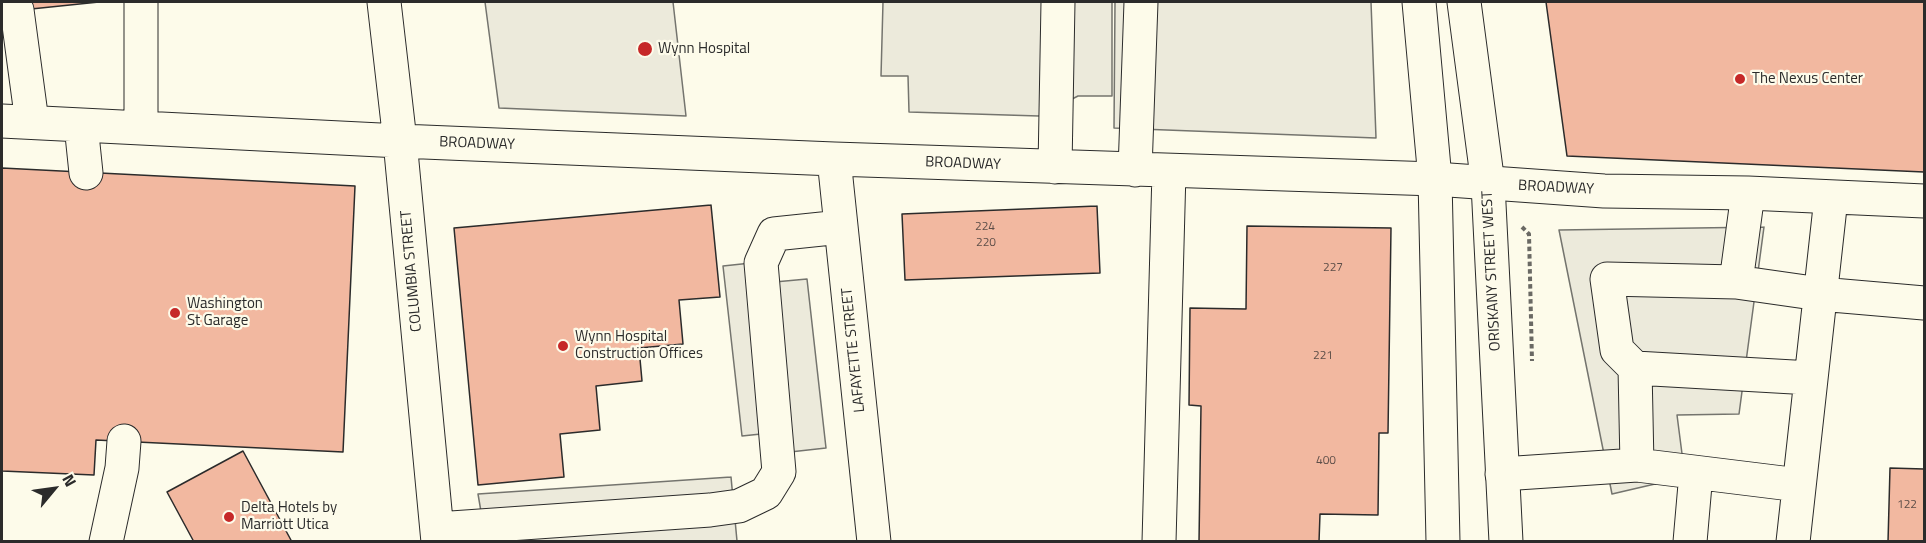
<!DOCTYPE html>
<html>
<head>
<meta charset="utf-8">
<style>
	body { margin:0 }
	#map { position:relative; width:1926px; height:543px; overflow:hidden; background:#fdfbea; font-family:"Titillium Web",sans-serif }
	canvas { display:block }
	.frame { position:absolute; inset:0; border:3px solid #2b2b2b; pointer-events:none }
	.north { position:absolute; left:24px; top:459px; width:60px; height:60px; -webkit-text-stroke:4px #fdfbea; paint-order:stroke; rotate:61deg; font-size:16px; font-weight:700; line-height:24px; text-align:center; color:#2b2b2b }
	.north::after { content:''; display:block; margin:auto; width:21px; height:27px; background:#2b2b2b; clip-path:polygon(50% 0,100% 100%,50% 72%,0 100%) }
</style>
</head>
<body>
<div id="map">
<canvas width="1926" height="543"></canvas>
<div class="frame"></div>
<div class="north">N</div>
</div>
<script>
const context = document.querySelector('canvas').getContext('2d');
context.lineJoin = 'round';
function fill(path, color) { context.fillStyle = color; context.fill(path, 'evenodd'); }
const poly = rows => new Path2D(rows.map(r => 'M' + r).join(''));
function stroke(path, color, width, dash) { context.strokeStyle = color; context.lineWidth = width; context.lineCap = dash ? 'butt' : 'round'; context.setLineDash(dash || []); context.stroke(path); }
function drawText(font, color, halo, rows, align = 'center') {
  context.font = font + ' "Titillium Web",sans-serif'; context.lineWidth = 4.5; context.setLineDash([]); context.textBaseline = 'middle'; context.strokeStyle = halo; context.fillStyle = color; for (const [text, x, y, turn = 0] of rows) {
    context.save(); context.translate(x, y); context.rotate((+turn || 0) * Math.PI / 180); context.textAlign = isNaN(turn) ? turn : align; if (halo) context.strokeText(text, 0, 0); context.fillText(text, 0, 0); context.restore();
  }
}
const parking = poly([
	[485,2,673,2,686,116,499,108,485,2],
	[883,2,1112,2,1112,96,1078,96,1039,116,909,112,908,76,881,76,883,2],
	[1115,2,1371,2,1376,138,1114,128,1115,2],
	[1764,227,1739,414,1677,415,1685,477,1612,494,1559,230,1764,227],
	[751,263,753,284,807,279,826,448,763,455,761,434,742,436,723,266,751,263],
	[731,477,737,541,486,541,478,494,731,477]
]);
fill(parking, '#eceadb');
stroke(parking, '#74746e', 1.5);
const building = poly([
	[2,2,99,2,2,12,2,2],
	[1546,2,1924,2,1924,172,1567,156,1546,2],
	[2,168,355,186,343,452,96,440,94,475,2,471,2,168],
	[711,205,720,297,679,300,683,344,639,348,642,381,596,386,600,430,560,434,564,477,478,485,454,228,711,205],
	[1097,206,1100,273,905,280,902,214,1097,206],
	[1247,226,1391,228,1388,433,1379,433,1378,515,1320,514,1319,542,1199,542,1201,406,1189,405,1190,308,1246,309,1247,226],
	[243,451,292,542,194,542,167,492,243,451],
	[1890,468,1924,469,1924,542,1888,542,1890,468]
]);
fill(building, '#f2b8a0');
stroke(building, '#2b2b2b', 1.5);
const minor = poly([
	[141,2,141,128],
	[384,2,400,141,438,542],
	[17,10,32,122],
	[2,121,400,141,834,159,1435,179,1604,191,1748,193,1924,201],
	[81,125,86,173],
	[834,159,874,542],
	[1055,167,1058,2],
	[1135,170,1141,2],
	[1748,193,1736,282,1607,279,1617,350,1635,368,1811,378],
	[1736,282,1820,294,1924,303],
	[1637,465,1799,485],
	[1502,474,1637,465,1635,368],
	[437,529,710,510,739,506,766,493,779,472,761,263,774,234,841,227],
	[106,542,122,468,124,441],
	[1159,542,1169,171],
	[1690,542,1696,473],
	[1793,542,1831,198]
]);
const major = poly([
	[1419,2,1435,179,1443,542],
	[1464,2,1488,184,1506,542]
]);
stroke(minor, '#2b2b2b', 35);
stroke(major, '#2b2b2b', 35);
stroke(poly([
	[1522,227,1529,234,1532,361]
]), '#6a6964', 4, [4.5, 3]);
stroke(minor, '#fdfbea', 33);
stroke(major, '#fdfbea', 33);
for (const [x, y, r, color] of [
	[645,49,8,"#c62828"],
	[1740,79,6,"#c62828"],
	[175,313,6,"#c62828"],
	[563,346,6,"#c62828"],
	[229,517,6,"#c62828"]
]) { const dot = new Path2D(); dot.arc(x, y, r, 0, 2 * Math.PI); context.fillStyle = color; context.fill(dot); stroke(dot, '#fdfbea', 2); }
drawText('12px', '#5d4e48', null, [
	["224",985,227],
	["220",986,243],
	["227",1333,268],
	["221",1323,356],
	["400",1326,461],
	["122",1907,505]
]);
drawText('15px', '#2b2b2b', '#fdfbea', [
	["Wynn Hospital",658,49],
	["The Nexus Center",1752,79],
	["Washington",187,304],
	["St Garage",187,321],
	["Wynn Hospital",575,337],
	["Construction Offices",575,354],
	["Delta Hotels by",241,508],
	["Marriott Utica",241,525]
], 'left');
drawText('15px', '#2b2b2b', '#fdfbea', [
	["BROADWAY",477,144,2],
	["BROADWAY",963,164,2],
	["BROADWAY",1556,188,3],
	["COLUMBIA STREET",412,271,-95],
	["ORISKANY STREET WEST",1492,271,-93],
	["LAFAYETTE STREET",854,350,-96]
]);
</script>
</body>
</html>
